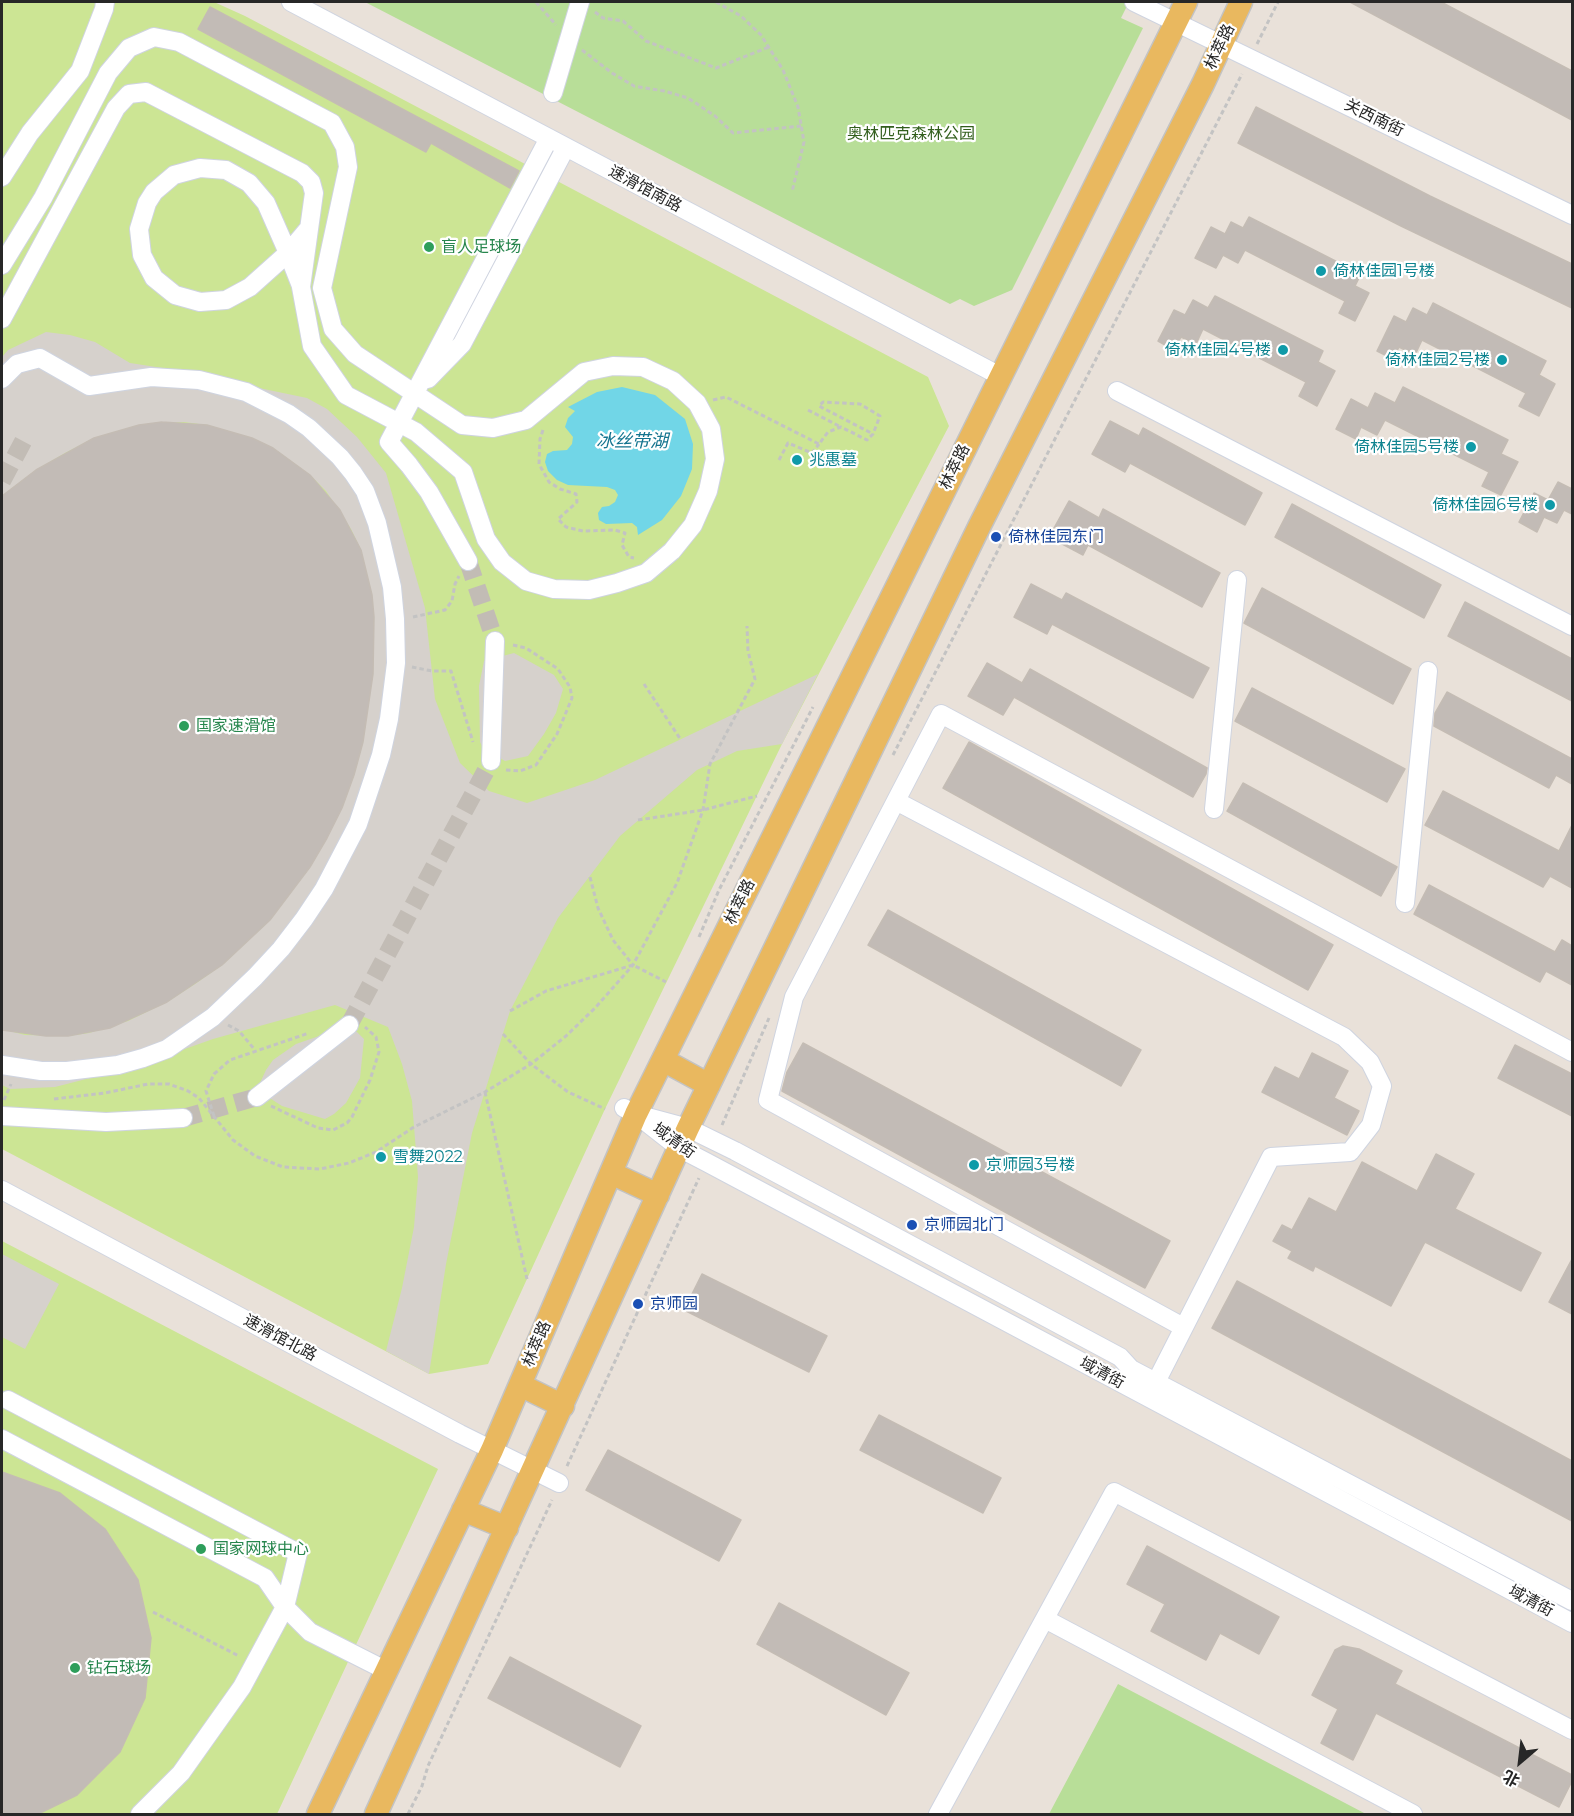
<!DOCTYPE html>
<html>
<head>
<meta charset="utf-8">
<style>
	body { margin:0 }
	#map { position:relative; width:1574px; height:1816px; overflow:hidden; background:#e9e1d9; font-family:Montserrat,"Noto Sans SC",sans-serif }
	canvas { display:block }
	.frame { position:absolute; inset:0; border:3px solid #272727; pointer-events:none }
	.north { position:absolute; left:1490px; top:1732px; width:60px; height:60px; -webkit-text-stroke:4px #fff; paint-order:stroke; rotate:208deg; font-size:16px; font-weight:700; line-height:24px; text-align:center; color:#272727 }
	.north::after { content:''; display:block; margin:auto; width:21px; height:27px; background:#272727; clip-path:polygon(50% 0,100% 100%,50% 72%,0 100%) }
</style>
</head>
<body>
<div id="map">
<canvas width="1574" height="1816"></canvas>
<div class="frame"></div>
<div class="north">北</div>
</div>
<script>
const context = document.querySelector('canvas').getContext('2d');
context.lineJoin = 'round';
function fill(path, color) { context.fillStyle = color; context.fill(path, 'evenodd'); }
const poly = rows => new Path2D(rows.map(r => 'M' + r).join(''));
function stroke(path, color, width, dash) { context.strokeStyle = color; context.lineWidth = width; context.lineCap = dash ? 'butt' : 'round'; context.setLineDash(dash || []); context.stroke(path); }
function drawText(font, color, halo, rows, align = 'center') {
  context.font = font + ' Montserrat,"Noto Sans SC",sans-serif'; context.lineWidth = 4.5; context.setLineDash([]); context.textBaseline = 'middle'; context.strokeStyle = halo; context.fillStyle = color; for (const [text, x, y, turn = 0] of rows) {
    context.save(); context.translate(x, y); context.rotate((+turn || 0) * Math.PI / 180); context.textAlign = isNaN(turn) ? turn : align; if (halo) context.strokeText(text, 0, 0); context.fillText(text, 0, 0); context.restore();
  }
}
fill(poly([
	[365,2,1129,2,1121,18,1143,28,1012,290,974,306,960,299,950,304],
	[1118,1684,1366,1814,1049,1814]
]), '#b8de98');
fill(poly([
	[2,2,214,2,245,16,928,377,949,426,782,744,605,1109,488,1364,429,1374,2,1149],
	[2,1241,438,1469,277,1814,2,1814]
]), '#cce594');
fill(poly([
	[46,332,70,335,95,342,130,363,163,368,307,398,327,409,357,437,386,473,425,608,435,699,460,763,489,791,527,803,595,780,818,674,782,744,737,751,697,770,620,836,558,918,510,1011,472,1133,446,1264,429,1374,386,1351,402,1288,414,1227,418,1177,412,1101,402,1064,388,1027,335,1005,213,1039,137,1066,55,1087,10,1089,2,1085,2,1029,25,1035,68,1036,89,1033,128,1021,167,1002,195,984,222,965,270,920,310,867,342,808,354,775,363,742,373,674,374,617,372,595,361,550,351,529,326,491,310,475,273,448,252,438,207,425,184,422,139,425,94,438,65,453,36,470,2,496,2,357,8,350],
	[514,653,554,675,563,689,556,713,544,734,528,756,505,761,483,748,480,742,479,686,484,661],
	[357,1032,364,1039,360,1078,346,1103,334,1114,325,1119,282,1106,268,1097,259,1085,266,1070,273,1060,296,1044,322,1035],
	[2,1254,59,1284,25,1349,2,1337]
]), '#d6d1cc');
fill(poly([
	[622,387,655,395,685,419,693,444,692,469,681,496,662,520,638,535,637,527,632,523,606,524,599,520,598,513,602,507,609,506,615,502,618,495,615,490,607,487,568,485,557,480,548,471,545,462,547,454,553,451,567,450,572,444,573,437,565,427,568,418,575,411,568,407,597,392]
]), '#71d6e7');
const building = poly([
	[1350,2,1441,2,1572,71,1572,120,1350,2],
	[210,7,519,171,510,188,431,143,426,152,198,29,210,7],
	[1256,107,1430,196,1572,264,1572,308,1401,226,1238,143,1256,107],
	[1249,217,1361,274,1355,286,1369,293,1355,321,1339,313,1345,301,1245,250,1238,263,1223,255,1216,268,1195,258,1211,227,1225,234,1231,222,1243,228,1249,217],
	[1215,296,1323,351,1318,362,1335,371,1317,406,1299,396,1306,382,1203,329,1196,344,1181,337,1174,350,1158,341,1174,310,1185,315,1193,300,1208,308,1215,296],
	[1433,303,1546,361,1539,375,1555,384,1539,416,1519,406,1526,393,1422,340,1415,355,1399,347,1393,359,1377,351,1394,316,1406,322,1413,308,1427,315,1433,303],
	[1403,387,1508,440,1501,454,1518,462,1501,495,1482,486,1489,472,1385,420,1377,435,1361,427,1356,439,1336,429,1351,399,1368,408,1375,393,1395,403,1403,387],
	[1110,421,1139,436,1143,428,1262,493,1245,525,1130,463,1125,472,1092,454,1110,421],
	[162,422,207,425,252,438,273,448,310,475,340,510,361,550,372,595,374,617,373,674,363,742,354,775,342,808,327,838,310,867,270,920,222,965,167,1002,110,1028,68,1036,46,1036,2,1030,2,496,36,470,94,438,139,425,162,422],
	[1558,482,1572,489,1572,514,1564,510,1557,523,1544,517,1537,532,1519,522,1534,493,1548,500,1558,482],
	[1069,501,1099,518,1103,509,1220,573,1202,607,1088,545,1083,555,1049,537,1069,501],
	[1292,504,1441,585,1424,618,1275,537,1292,504],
	[1031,584,1062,600,1066,593,1209,668,1193,698,1052,624,1047,634,1014,617,1031,584],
	[1262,588,1411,669,1393,704,1244,623,1262,588],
	[1465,602,1572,659,1572,701,1448,636,1465,602],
	[987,663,1022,683,1030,669,1207,768,1206,774,1193,797,1014,697,1003,715,968,696,987,663],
	[1252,688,1405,769,1387,802,1235,721,1252,688],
	[1447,692,1572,759,1572,784,1556,775,1549,788,1434,726,1435,713,1447,692],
	[969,742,1333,945,1308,990,943,788,969,742],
	[1243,783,1397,867,1381,896,1227,811,1243,783],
	[1443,791,1559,851,1572,825,1572,888,1550,876,1543,887,1425,825,1443,791],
	[1429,885,1555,952,1562,940,1572,946,1572,985,1546,971,1540,982,1414,914,1429,885],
	[888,910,1141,1050,1121,1086,868,945,888,910],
	[803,1043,1170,1241,1145,1288,782,1091,787,1072,803,1043],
	[1515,1045,1572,1074,1572,1116,1498,1078,1515,1045],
	[1312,1053,1348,1071,1334,1098,1359,1111,1347,1135,1262,1092,1275,1067,1299,1079,1312,1053],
	[1436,1154,1474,1174,1455,1209,1541,1253,1521,1291,1425,1242,1391,1306,1315,1266,1313,1271,1288,1258,1292,1251,1273,1241,1282,1225,1292,1230,1309,1198,1336,1212,1362,1162,1417,1191,1436,1154],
	[1572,1259,1572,1314,1549,1302,1572,1259],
	[702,1274,827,1336,809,1372,684,1310,702,1274],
	[1237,1281,1572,1461,1572,1521,1212,1328,1237,1281],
	[879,1415,1001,1478,983,1513,860,1450,879,1415],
	[608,1450,741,1520,719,1561,586,1490,608,1450],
	[2,1472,60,1493,105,1529,138,1580,151,1638,145,1698,120,1752,77,1795,36,1815,2,1815,2,1472],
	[1147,1546,1279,1617,1259,1654,1220,1633,1206,1660,1151,1631,1165,1604,1127,1584,1147,1546],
	[779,1603,909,1673,886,1715,757,1644,779,1603],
	[1343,1646,1359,1649,1402,1671,1395,1684,1572,1775,1572,1781,1559,1807,1376,1713,1353,1760,1321,1743,1338,1709,1312,1695,1335,1650,1343,1646],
	[510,1657,641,1726,620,1767,488,1698,510,1657]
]);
fill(building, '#c2bbb6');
stroke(building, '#c4bcb4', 1.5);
stroke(poly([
	[2,481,25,438],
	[468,561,495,641],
	[349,1025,491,761],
	[183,1118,257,1097]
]), '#c2bcb5', 18, [18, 9]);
const minor = poly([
	[291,2,1000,376],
	[1134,2,1572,215],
	[553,93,580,2],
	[2,177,30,133,80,71,104,9,105,2],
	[2,265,43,198,108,73,129,48,154,37,179,42,332,123,345,147,348,167,322,288,333,329,355,354,462,425,493,428,526,420,584,372,613,366,643,367,673,381,697,403,711,429,715,459,708,491,693,525,672,551,646,573,617,583,589,590,554,589,526,581,502,562,486,539,463,472,416,432,346,395,312,346,301,287,314,193,311,182,302,173,146,92,129,94,116,108,2,319],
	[301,286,288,253,266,203,249,183,226,170,200,168,174,175,154,192,147,203,139,229,142,255,154,278,175,295,200,302,226,300,250,287,288,253,309,228],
	[2,379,17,364,40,358,89,386,151,377,199,380,246,392,289,414,309,428,340,457,353,473,365,491,377,523,392,587,395,619,396,663,389,719,381,755,358,824,324,889,304,919,281,949,255,977,213,1017,167,1049,143,1058,118,1065,67,1071,41,1071,2,1065],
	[428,379,462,344,566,147],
	[1117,391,1572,626],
	[468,561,429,492,409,465,389,442,549,138],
	[491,761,495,641],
	[896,801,1344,1037,1370,1062,1382,1086,1371,1125,1350,1152,1271,1157,1156,1382],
	[1214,809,1237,580],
	[1405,903,1428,671],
	[257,1097,349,1025],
	[624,1108,636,1114,688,1128,735,1151,1120,1357,1131,1369,1572,1601],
	[2,1116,106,1122,183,1118],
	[642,1119,679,1148,706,1162,1572,1623],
	[2,1190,460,1434,559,1483],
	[1183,1327,768,1100,794,997,941,714,1572,1052],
	[8,1400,298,1553,285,1607,242,1687,181,1773,140,1814],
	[2,1439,265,1578,285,1607,310,1632,387,1671],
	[1045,1619,1413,1814],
	[938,1814,1114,1492,1572,1730]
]);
const major = poly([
	[663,1060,709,1085],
	[611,1173,658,1195],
	[520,1385,563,1406],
	[463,1510,507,1528],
	[318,1814,492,1450,636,1114,1186,2],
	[376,1814,688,1128,979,527,1203,84,1241,2]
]);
stroke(minor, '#cfd4e0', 20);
stroke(major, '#c3c3c3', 25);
stroke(poly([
	[536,2,556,25],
	[716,2,741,16,761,35,783,70,798,107,804,142,792,192],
	[595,12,603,18,623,21,646,41,716,68,769,47],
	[1257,44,1278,2],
	[582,50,612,73,634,86,664,91,688,98,715,116,733,133,801,126],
	[713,400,726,397,819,444,828,432,841,427,867,440,873,434,880,416,860,404,823,402,819,406,873,434],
	[808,410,841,427],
	[543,430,540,439,539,464,549,482,560,489,576,494,577,502,558,519,566,527,583,531,615,530,625,533,622,545,629,557,634,558],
	[779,460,788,443,812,453,819,444],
	[413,617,445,610,452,601,455,584,459,576],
	[412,667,432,671,451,671,473,742],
	[644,684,681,740],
	[893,755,1242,74],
	[506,770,520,771,536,765,557,734,572,698,570,687,558,669,526,648,513,645],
	[638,820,703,810,757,796],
	[590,877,598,908,613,940,633,965],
	[699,937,719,890,813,707],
	[510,1011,546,991,633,965,666,982],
	[228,1025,239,1031,255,1050],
	[503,1034,531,1064,568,1092,605,1109],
	[485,1092,527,1279],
	[54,1099,105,1093,148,1084,169,1084,188,1091,199,1098,233,1140,255,1156,283,1167,320,1169,349,1163,376,1152,414,1127,485,1092,531,1064,566,1036,595,1008,633,965,677,883,703,810,710,764,755,679,748,651,747,626],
	[4,1100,11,1084],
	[271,1106,318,1128,333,1130,347,1123,352,1117,370,1080,379,1052,376,1037,365,1027],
	[214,1116,206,1091,214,1074,230,1060,309,1033],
	[722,1125,769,1018],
	[567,1466,699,1178],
	[153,1612,239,1656],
	[408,1814,422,1786,428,1766,552,1500]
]), '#c3c3c3', 3, [4.5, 3]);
stroke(minor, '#fff', 18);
stroke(major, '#e9b85f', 22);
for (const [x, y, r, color] of [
	[429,247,6,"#2e9e5b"],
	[1321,271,6,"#0f9aa8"],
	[1283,350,6,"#0f9aa8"],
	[1502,360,6,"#0f9aa8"],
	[1471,447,6,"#0f9aa8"],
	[797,460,6,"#0f9aa8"],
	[1550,505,6,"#0f9aa8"],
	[996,537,6,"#1a4fb4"],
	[184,726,6,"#2e9e5b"],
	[381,1157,6,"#0f9aa8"],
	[974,1165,6,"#0f9aa8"],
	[912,1225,6,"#1a4fb4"],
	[638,1304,6,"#1a4fb4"],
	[201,1549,6,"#2e9e5b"],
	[75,1668,6,"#2e9e5b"]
]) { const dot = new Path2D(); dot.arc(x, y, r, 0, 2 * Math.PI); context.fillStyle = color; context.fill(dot); stroke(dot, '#fff', 2); }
drawText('16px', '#272727', '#fff', [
	["林萃路",1220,47,-65],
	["关西南街",1374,118,26],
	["速滑馆南路",645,189,28],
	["林萃路",955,467,-64],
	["林萃路",740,902,-64],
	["域清街",674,1141,35],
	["速滑馆北路",280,1338,28],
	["林萃路",537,1344,-67],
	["域清街",1102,1373,28],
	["域清街",1531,1601,28]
]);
drawText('16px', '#325f1d', '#fff', [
	["奥林匹克森林公园",911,134]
]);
drawText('16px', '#27864d', '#fff', [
	["盲人足球场",441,247],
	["国家速滑馆",196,726],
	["国家网球中心",213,1549],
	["钻石球场",87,1668]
], 'left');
drawText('16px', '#0d838f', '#fff', [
	["倚林佳园1号楼",1333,271],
	["倚林佳园4号楼",1271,350,"right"],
	["倚林佳园2号楼",1490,360,"right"],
	["倚林佳园5号楼",1459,447,"right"],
	["兆惠墓",809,460],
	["倚林佳园6号楼",1538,505,"right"],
	["雪舞2022",393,1157],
	["京师园3号楼",986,1165]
], 'left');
drawText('16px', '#164399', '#fff', [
	["倚林佳园东门",1008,537],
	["京师园北门",924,1225],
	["京师园",650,1304]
], 'left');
drawText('italic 18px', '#14748f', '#fff', [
	["冰丝带湖",632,442]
]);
</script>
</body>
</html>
